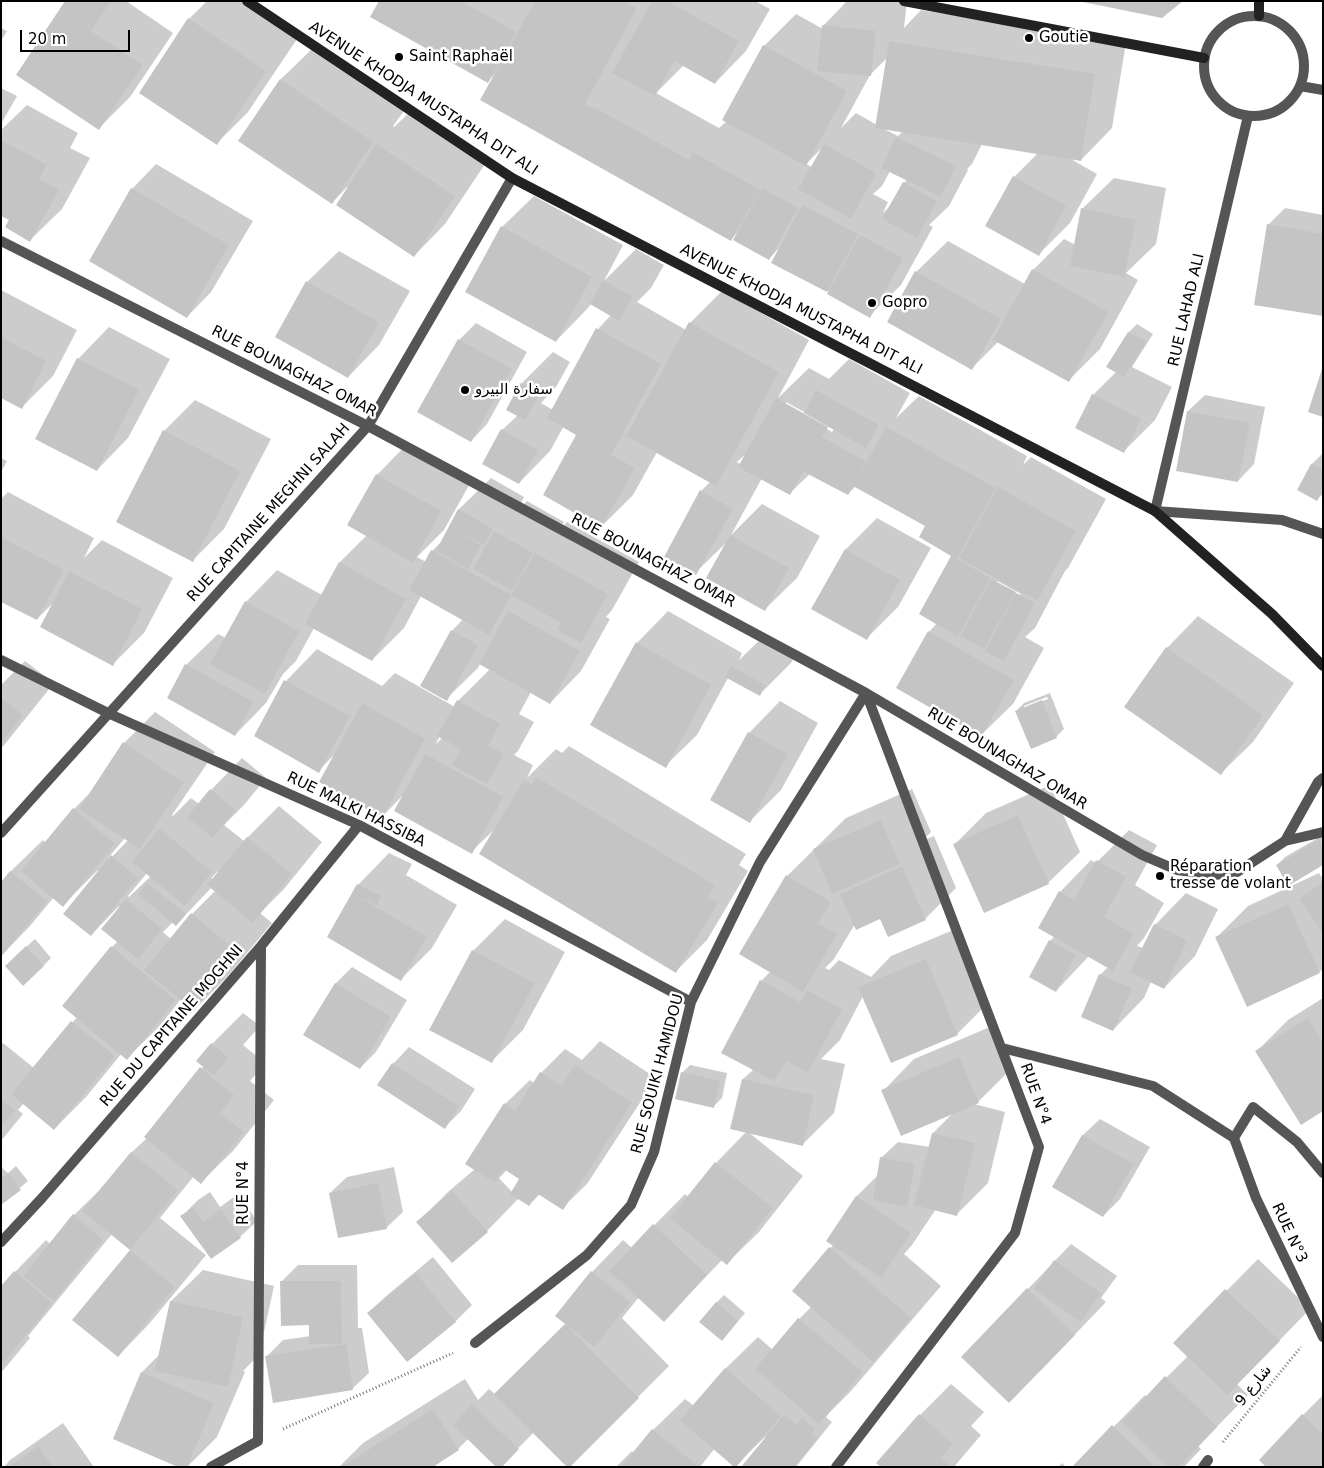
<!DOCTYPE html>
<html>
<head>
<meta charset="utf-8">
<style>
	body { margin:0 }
	#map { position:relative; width:1324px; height:1468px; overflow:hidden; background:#fff; font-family:"DejaVu Sans",sans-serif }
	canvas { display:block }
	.frame { position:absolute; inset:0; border:2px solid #000; pointer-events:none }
	.scale { position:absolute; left:20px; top:30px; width:110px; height:22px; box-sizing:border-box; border:2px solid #000; border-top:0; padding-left:6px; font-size:15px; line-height:18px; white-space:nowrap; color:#000; -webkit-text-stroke:4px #fff; paint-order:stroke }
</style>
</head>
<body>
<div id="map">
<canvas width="1324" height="1468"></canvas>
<div class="frame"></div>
<div class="scale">20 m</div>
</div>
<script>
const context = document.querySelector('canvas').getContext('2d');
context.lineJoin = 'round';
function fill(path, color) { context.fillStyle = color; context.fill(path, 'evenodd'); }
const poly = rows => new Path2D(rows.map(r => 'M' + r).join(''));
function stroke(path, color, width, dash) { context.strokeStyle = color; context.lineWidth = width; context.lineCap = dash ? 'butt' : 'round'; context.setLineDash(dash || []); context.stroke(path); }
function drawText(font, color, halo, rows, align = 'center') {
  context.font = font + ' "DejaVu Sans",Vazirmatn,sans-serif'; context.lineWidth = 5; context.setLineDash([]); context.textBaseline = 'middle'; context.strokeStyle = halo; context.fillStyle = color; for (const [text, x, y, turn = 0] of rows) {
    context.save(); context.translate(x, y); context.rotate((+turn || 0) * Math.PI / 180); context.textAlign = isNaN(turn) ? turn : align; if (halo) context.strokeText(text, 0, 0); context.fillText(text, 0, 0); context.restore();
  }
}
fill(poly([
	[67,1,126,1,173,33,130,97,99,128],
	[207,1,241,1,297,39,248,112,217,143,189,19],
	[380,1,755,1,770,9,746,51,715,83,684,65,656,93,719,128,727,121,764,46,796,14,823,29,823,26,847,1,907,1,904,28,921,10,1126,43,1112,128,1081,160,1069,158,1097,174,1070,223,1039,254,1014,177,1038,153,982,144,972,164,967,169,968,170,949,206,929,225,933,227,901,285,869,316,830,292,773,262,780,247,769,259,738,232,731,239,495,74,488,81],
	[887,58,877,125,856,113,841,128,870,75],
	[884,129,903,131,898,136],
	[821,149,812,167,806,164],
	[890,171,907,179,904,183,890,206,883,213,888,202,873,194,882,186],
	[1,28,7,31,1,41],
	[312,49,404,111,393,126,394,127,409,113,485,164,445,224,414,256,347,187,332,203,280,80],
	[1,88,17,96,1,124],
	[27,105,78,133,70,148,90,158,62,209,30,240,11,219,1,214,1,130],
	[156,164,253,221,211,292,187,317,132,189],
	[1114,178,1166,188,1156,244,1126,273,1138,280,1100,349,1068,381,999,341,972,368,916,272,948,241,1025,284,1033,270,1064,239,1076,245,1082,209],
	[534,196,623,245,604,281,636,249,664,265,651,288,637,302,686,330,690,323,722,291,809,340,778,398,809,368,829,379,849,359,910,393,896,418,919,396,1027,456,1023,465,1031,457,1106,499,1068,568,1065,571,1035,628,1025,637,1044,648,1013,704,981,735,929,632,937,623,953,555,927,525,856,486,848,494,810,474,790,493,762,478,731,535,762,504,820,536,797,578,765,609,727,542,695,573,701,491,710,482,657,452,633,495,601,527,578,434,564,426,550,451,519,483,502,430,518,415,521,384,553,352,570,362,556,387,541,403,553,410,598,329,611,315,591,304,587,309,556,341,502,227],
	[786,402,834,429,832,432,786,405],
	[746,454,741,465,737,462],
	[997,581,1021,594,1019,595,996,583],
	[1285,208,1323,215,1323,315,1268,225],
	[339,251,410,291,379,345,348,377,307,282],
	[1,290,77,330,53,376,22,407,1,396],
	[476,323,527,352,487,424,471,441,419,412,459,340],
	[1137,324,1153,334,1132,367,1172,387,1155,420,1123,452,1076,428,1093,395,1117,371,1108,366,1129,332],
	[109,327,170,359,128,438,97,470,78,359],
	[1205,395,1265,407,1254,464,1238,481,1188,411],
	[195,400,271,439,224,529,193,560,164,431],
	[408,443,472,480,444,530,417,557,426,562,432,551,443,540,459,509,491,478,524,497,517,511,527,501,564,522,560,529,567,522,639,562,612,610,606,617,610,619,581,671,550,703,531,692,519,714,534,722,518,751,514,755,533,765,527,778,556,749,562,753,569,746,746,854,739,865,748,871,707,940,676,971,494,830,471,852,402,796,382,817,334,755,318,771,255,736,286,681,317,649,382,686,395,673,455,707,458,701,490,669,480,664,478,668,446,699,452,631,463,619,421,596,404,628,372,660,314,628,296,661,283,674,266,703,235,735,186,665,218,634,226,638,246,602,277,570,322,595,340,562,367,535,377,475],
	[440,736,442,738,437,743,436,743],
	[1323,453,1323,494,1317,499,1299,489,1312,464],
	[1,458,7,461,1,472],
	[8,492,94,538,84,558,102,540,173,578,144,633,113,664,54,602,37,619,1,601,1,499],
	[877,518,931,548,898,607,867,638,846,549],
	[668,611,742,653,739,660,764,636,796,654,791,663,760,694,728,678,697,735,665,766,637,643],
	[1198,616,1294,683,1253,742,1221,773,1167,648],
	[25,661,54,683,1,749,1,685],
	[1050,693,1064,729,1056,737,1016,711,1024,703],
	[1047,697,1048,699,1024,708,1024,706],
	[780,701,818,723,781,790,750,821,749,733],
	[155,712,215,752,172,815,173,816,191,798,199,804,211,790,242,758,266,778,244,805,224,825,244,841,279,806,322,842,284,889,260,913,272,923,226,978,194,1010,181,999,159,1027,127,1058,122,1053,86,1097,54,1129,24,1103,18,1110,23,1114,1,1141,1,1045,3,1043,34,1068,77,1017,112,947,118,941,120,908,119,906,91,935,99,872,98,870,63,905,54,897,30,926,1,956,1,884,11,871,43,840,46,843,74,809,92,791,124,743],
	[125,838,128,840,110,859,108,858],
	[218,871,219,872,213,879,211,878],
	[147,873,151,876,129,897,128,896],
	[212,887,216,890,192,914,171,939,163,932,173,922,176,925],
	[1050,785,1080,852,1048,883,955,844,986,813],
	[912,789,931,832,922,841,934,836,956,888,925,919,881,918,855,924,834,959,825,968,829,970,839,960,871,977,891,956,958,928,989,1002,957,1034,863,996,840,1040,821,1059,845,1064,834,1113,803,1144,732,1128,743,1079,754,1069,761,981,771,971,787,876,846,818],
	[1129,830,1157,845,1135,885,1164,903,1144,938,1137,946,1143,948,1155,925,1186,893,1218,909,1195,956,1164,988,1151,982,1144,998,1113,1030,1100,975,1108,967,1089,956,1056,991,1050,941,1055,936,1060,892,1091,860,1096,863],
	[1323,835,1323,863,1277,865,1285,857],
	[389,853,412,864,406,875,457,905,432,948,401,979,329,937,358,885],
	[1319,873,1322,878,1323,877,1323,969,1319,972,1217,937,1248,906],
	[505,919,565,952,523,1030,491,1062,431,1029,473,951],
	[35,939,51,958,43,966,14,958],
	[352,967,407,1000,376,1052,360,1068,305,1035,336,983],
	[1323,998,1323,1109,1256,1052,1288,1020],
	[243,1013,260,1026,243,1045,265,1063,250,1081,274,1100,233,1151,201,1182,194,1176,160,1218,206,1255,149,1324,118,1356,74,1320,131,1250,112,1234,28,1336,30,1338,1,1373,1,1288,15,1272,46,1240,50,1244,74,1215,106,1184,132,1152,147,1138,204,1066,212,1044],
	[990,1027,1009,1071,978,1102,974,1104,1005,1112,988,1183,957,1214,936,1209,912,1245,904,1254,941,1286,851,1391,830,1412,826,1417,832,1422,796,1467,742,1467,766,1438,765,1437,735,1466,715,1448,700,1467,616,1467,632,1451,634,1453,653,1430,685,1399,694,1406,726,1368,758,1337,773,1350,799,1319,811,1307,830,1248,834,1245,856,1197,878,1175,881,1158,898,1142,930,1147,933,1133,953,1113,883,1091,914,1059],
	[600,1041,656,1078,587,1184,562,1208,540,1194,529,1205,519,1198,487,1231,418,1222,449,1191,475,1169,505,1104,530,1080,534,1083,541,1073,565,1049,582,1060],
	[507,1170,521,1178,512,1192,499,1178],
	[409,1047,475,1089,461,1111,445,1127,393,1064],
	[690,1065,727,1073,722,1098,714,1106,682,1073],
	[1100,1119,1150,1147,1120,1199,1103,1216,1054,1187,1083,1135],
	[747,1131,803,1176,759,1232,727,1263,723,1259,664,1320,639,1297,622,1318,669,1366,568,1467,534,1432,500,1467,469,1438,458,1449,430,1467,339,1467,363,1443,465,1379,478,1400,489,1389,495,1394,567,1323,592,1272,623,1240,632,1248,685,1194,688,1197,716,1163],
	[16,1166,28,1181,1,1204,1,1167,8,1173],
	[394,1167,403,1212,386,1228,330,1193,347,1177],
	[210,1192,220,1207,238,1194,257,1221,240,1237,182,1216,198,1200],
	[1071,1244,1117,1276,1101,1298,1106,1302,1041,1370,1028,1289],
	[433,1257,472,1305,456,1321,407,1360,368,1313,385,1297],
	[1258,1259,1310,1309,1237,1384,1248,1395,1198,1446,1201,1449,1184,1467,1074,1467,1145,1395,1147,1397,1188,1356,1175,1343],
	[298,1265,357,1265,358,1328,362,1328,369,1373,352,1389,267,1356,283,1340,311,1336,310,1324,281,1282],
	[203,1270,274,1286,259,1355,243,1371,245,1372,217,1437,187,1467,181,1467,142,1372,159,1355,171,1301],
	[724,1295,745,1313,730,1331,716,1303],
	[951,1384,984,1412,971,1426,981,1435,954,1467,880,1467,920,1415],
	[1323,1395,1323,1467,1261,1460,1303,1415],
	[63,1423,94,1467,4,1467,10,1460],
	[1062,1463,1066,1467,1058,1467]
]), '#0003');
fill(poly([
	[65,1,111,1,91,31,143,65,99,130,16,75],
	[379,1,461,1,516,32,488,83,370,17],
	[535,1,624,1,637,8,585,104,593,109,594,107,689,160,693,152,760,190,731,241,480,100],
	[652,1,667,1,739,41,715,84,674,61,655,96,612,73],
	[1078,1,1183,1,1162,18],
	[188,18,266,71,217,145,139,93],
	[822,25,876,31,871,76,817,71],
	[889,41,1095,74,1081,161,875,128],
	[763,45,847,91,806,166,722,120],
	[280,79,373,142,332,204,238,141],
	[896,137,956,166,941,197,881,168],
	[1,140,47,165,39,179,59,190,30,242,5,227,9,220,1,216],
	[376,144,455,196,414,257,336,205],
	[824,144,876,173,851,219,798,189],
	[1013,176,1066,206,1039,256,985,226],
	[903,182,937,201,917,238,882,219],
	[131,188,229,245,187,318,89,261],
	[762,188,798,208,769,260,733,240],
	[802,205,858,234,827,292,771,263],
	[1081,208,1136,220,1124,277,1070,266],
	[1267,224,1323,234,1323,316,1254,305],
	[501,226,592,277,556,342,465,292],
	[860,235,903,258,870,318,827,294],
	[1032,269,1108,312,1069,382,993,340],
	[915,271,1001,319,972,370,887,322],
	[603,280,633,297,619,321,590,304],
	[306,281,379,322,348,378,275,337],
	[689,322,779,372,716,486,626,436],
	[596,328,661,364,611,455,635,468,601,528,543,495,576,435,547,418],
	[1128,332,1146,342,1124,377,1106,367],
	[1,337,46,361,22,409,1,398],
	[458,339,512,369,471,442,417,412],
	[77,358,139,390,97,471,35,439],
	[1322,369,1323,369,1323,417,1308,412],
	[520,383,540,394,525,420,506,410],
	[816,390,879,425,866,448,804,413],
	[1092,394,1141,419,1124,453,1075,428],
	[776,398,828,427,822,437,866,461,858,478,886,427,996,488,957,559,990,578,958,637,919,614,951,556,919,537,925,526,853,486,848,495,804,472,807,465,790,495,738,467],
	[1187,411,1250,423,1238,482,1176,471],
	[501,429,538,450,519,484,482,464],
	[163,430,240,471,193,562,116,522],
	[1311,464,1323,470,1323,491,1317,501,1297,490],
	[376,474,441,511,413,563,347,525],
	[998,487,1076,531,1037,601,959,558],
	[700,490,733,509,696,575,664,557],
	[458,509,493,529,484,545,453,529,481,545,468,569,436,551],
	[494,531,533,553,512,591,473,569],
	[730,535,789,568,765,611,706,578],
	[1,537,64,570,37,620,1,602],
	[845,549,900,580,867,640,811,609],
	[431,550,511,595,535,553,608,594,581,643,557,630,561,623,511,595,489,635,409,590],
	[339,562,406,599,372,661,305,624],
	[69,571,142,609,113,666,40,627],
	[991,579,1016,592,984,649,960,636],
	[1016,593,1035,603,1004,661,985,651],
	[245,601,299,631,265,694,210,664],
	[508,611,580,651,550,704,479,664],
	[451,630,478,645,447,701,420,686],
	[928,631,1014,680,981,737,896,688],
	[636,642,711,685,666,768,590,725],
	[1166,647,1263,715,1221,775,1124,707],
	[185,664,254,702,235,736,167,698],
	[731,666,765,685,760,696,725,677],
	[284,680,350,716,319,773,254,736],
	[1,698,23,715,1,743],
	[457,700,500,724,488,746,504,754,487,784,452,765,461,749,437,736],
	[1042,700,1057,738,1031,749,1015,711],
	[362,703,425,739,382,818,319,782],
	[748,732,788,754,750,823,710,800],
	[123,742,184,783,140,849,79,809],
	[425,754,503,797,472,854,394,811],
	[536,777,715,885,708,897,718,903,676,973,479,854,524,780,532,785],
	[210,789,236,810,213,838,187,817],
	[73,808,115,844,63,907,21,871],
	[1018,815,1049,884,984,913,953,844],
	[881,820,900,864,832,894,813,849],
	[159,828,212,872,185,906,132,862],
	[247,837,292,874,253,923,207,885],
	[1319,840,1323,847,1323,865,1288,886,1276,865],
	[111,855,138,878,91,936,63,914],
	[1096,860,1126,877,1104,917,1134,934,1113,971,1038,928,1059,891,1074,900],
	[902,866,926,920,888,937,880,919,856,930,840,894],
	[10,871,47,901,1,957,1,882],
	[786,875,831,902,818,923,837,934,803,992,739,954],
	[1323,882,1323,933,1299,899],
	[147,883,186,914,176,926,138,894],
	[357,884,381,896,377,905,356,895,427,937,401,981,327,937],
	[126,899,162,929,138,959,101,929],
	[1288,904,1320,973,1247,1007,1215,937],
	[191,913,241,955,194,1011,144,970],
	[1154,924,1187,940,1164,989,1130,972],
	[1049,940,1076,955,1056,992,1029,977],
	[26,946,44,966,23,986,5,966],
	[111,946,176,1000,127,1060,62,1006],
	[472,950,535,983,492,1063,429,1030],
	[926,959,958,1035,891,1063,858,987],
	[1099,974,1132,988,1113,1031,1081,1017],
	[760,980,800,1002,807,990,842,1009,808,1073,786,1061,774,1081,721,1053],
	[335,983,391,1017,360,1069,303,1035],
	[1308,1018,1323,1042,1323,1111,1301,1125,1255,1051],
	[71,1021,115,1056,54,1130,11,1094],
	[211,1043,229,1058,214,1076,196,1061],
	[959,1057,979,1103,901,1136,881,1090],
	[392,1063,459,1106,445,1129,377,1085],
	[575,1065,632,1103,563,1210,538,1194,529,1206,510,1194,519,1179,504,1169,495,1183,465,1164,504,1103,515,1111,540,1072,561,1086],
	[200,1067,234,1095,220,1113,244,1132,201,1184,144,1137],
	[681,1072,720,1081,714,1108,675,1099],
	[742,1079,814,1095,803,1146,730,1129],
	[1,1099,15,1110,1,1126],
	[932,1133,975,1143,957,1216,914,1205],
	[1082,1135,1134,1164,1103,1217,1052,1187],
	[131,1152,178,1190,130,1250,82,1211],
	[880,1157,915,1164,907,1207,873,1200],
	[715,1162,773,1208,727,1265,670,1218],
	[8,1173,21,1190,1,1205,1,1178],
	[378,1183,387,1229,338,1238,329,1193],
	[452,1191,488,1232,452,1263,416,1222],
	[856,1196,911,1233,881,1278,826,1241],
	[193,1208,203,1222,221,1209,241,1238,211,1259,180,1216],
	[73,1214,103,1240,54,1301,23,1276],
	[653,1224,707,1275,664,1322,609,1271],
	[829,1247,911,1318,873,1362,792,1291],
	[130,1250,175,1287,118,1357,72,1320],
	[1054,1260,1101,1293,1081,1322,1034,1289],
	[14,1271,52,1303,3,1363,1,1361,1,1286],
	[591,1271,630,1302,595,1347,555,1316],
	[416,1273,456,1322,407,1362,367,1313],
	[280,1281,341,1281,342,1344,309,1344,309,1325,281,1326],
	[1027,1288,1075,1335,1009,1403,961,1357],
	[1225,1289,1280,1341,1227,1395,1173,1343],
	[170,1301,243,1317,228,1387,155,1371],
	[716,1302,738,1321,722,1341,699,1322],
	[798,1318,863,1372,819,1424,755,1369],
	[565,1324,639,1398,570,1467,567,1467,494,1394],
	[346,1344,353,1390,273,1403,265,1356],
	[725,1368,781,1416,736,1467,734,1467,680,1420],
	[141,1372,214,1403,187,1467,178,1467,113,1439],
	[1165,1376,1217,1427,1179,1467,1168,1467,1122,1422],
	[472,1404,519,1449,502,1467,496,1467,453,1425],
	[433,1409,459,1450,433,1467,341,1467],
	[919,1414,953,1444,941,1458,951,1467,881,1467,876,1463],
	[1302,1414,1323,1434,1323,1467,1266,1467,1259,1460],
	[784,1415,797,1425,802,1418,815,1429,811,1434,817,1439,794,1467,741,1467],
	[1112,1425,1155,1467,1072,1467],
	[652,1429,697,1465,695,1467,621,1467],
	[38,1446,53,1467,9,1467]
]), '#c4c4c4');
stroke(poly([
	[283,1429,453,1353],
	[1223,1442,1301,1347]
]), '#777', 3, [1, 2.5]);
stroke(poly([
	[1155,511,1282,520,1323,534]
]), '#555', 10);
stroke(poly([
	'1204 66a50 50 0 1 1 100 0a50 50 0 1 1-100 0Z',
	[1300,86,1323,90],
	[1,241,368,426,866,693,1142,855,1177,870,1215,875,1237,872,1285,841,1323,832],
	[1155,511,1248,116],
	[1,660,110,714,359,825,691,1002],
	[1,833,368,426,512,178],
	[1285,841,1318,782,1323,778],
	[1002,1048,1153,1086,1234,1138],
	[1234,1138,1256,1198,1323,1337],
	[1234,1138,1253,1107,1297,1142,1323,1173],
	[1,1242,42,1198,261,946,359,825],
	[475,1343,587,1255,631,1205,654,1152,691,1002,760,862,866,693],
	[211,1467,258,1441,261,946],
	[836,1467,1015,1233,1039,1147,866,693],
	[1203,1467,1208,1460]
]), '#555', 10);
stroke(poly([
	[247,1,512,178,1155,511,1272,614,1323,666],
	[904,1,1204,58],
	[1259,1,1259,16]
]), '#222', 10);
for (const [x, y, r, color] of [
	[1029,38,5,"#000"],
	[399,57,5,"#000"],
	[872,303,5,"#000"],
	[465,390,5,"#000"],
	[1160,876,5,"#000"]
]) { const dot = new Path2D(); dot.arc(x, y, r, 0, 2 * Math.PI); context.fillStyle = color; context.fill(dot); stroke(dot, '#fff', 2); }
drawText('15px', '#000', '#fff', [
	["Goutie",1039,38],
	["Saint Raphaël",409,57],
	["Gopro",882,303],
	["سفارة البيرو",475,390],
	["Réparation",1170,867],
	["tresse de volant",1170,884]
], 'left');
drawText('15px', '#000', '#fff', [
	["AVENUE KHODJA MUSTAPHA DIT ALI",423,99,33],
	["AVENUE KHODJA MUSTAPHA DIT ALI",801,310,27],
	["RUE LAHAD ALI",1187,310,-77],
	["RUE BOUNAGHAZ OMAR",294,372,27],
	["RUE CAPITAINE MEGHNI SALAH",269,513,-48],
	["RUE BOUNAGHAZ OMAR",653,561,28],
	["RUE BOUNAGHAZ OMAR",1007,759,31],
	["RUE MALKI HASSIBA",356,810,26],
	["RUE DU CAPITAINE MOGHNI",172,1026,-49],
	["RUE SOUIKI HAMIDOU",658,1074,-75],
	["RUE N°4",1035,1094,70],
	["RUE N°4",244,1193,-90],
	["RUE N°3",1289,1233,65],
	["شارع 9",1254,1386,-51]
]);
</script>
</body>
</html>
